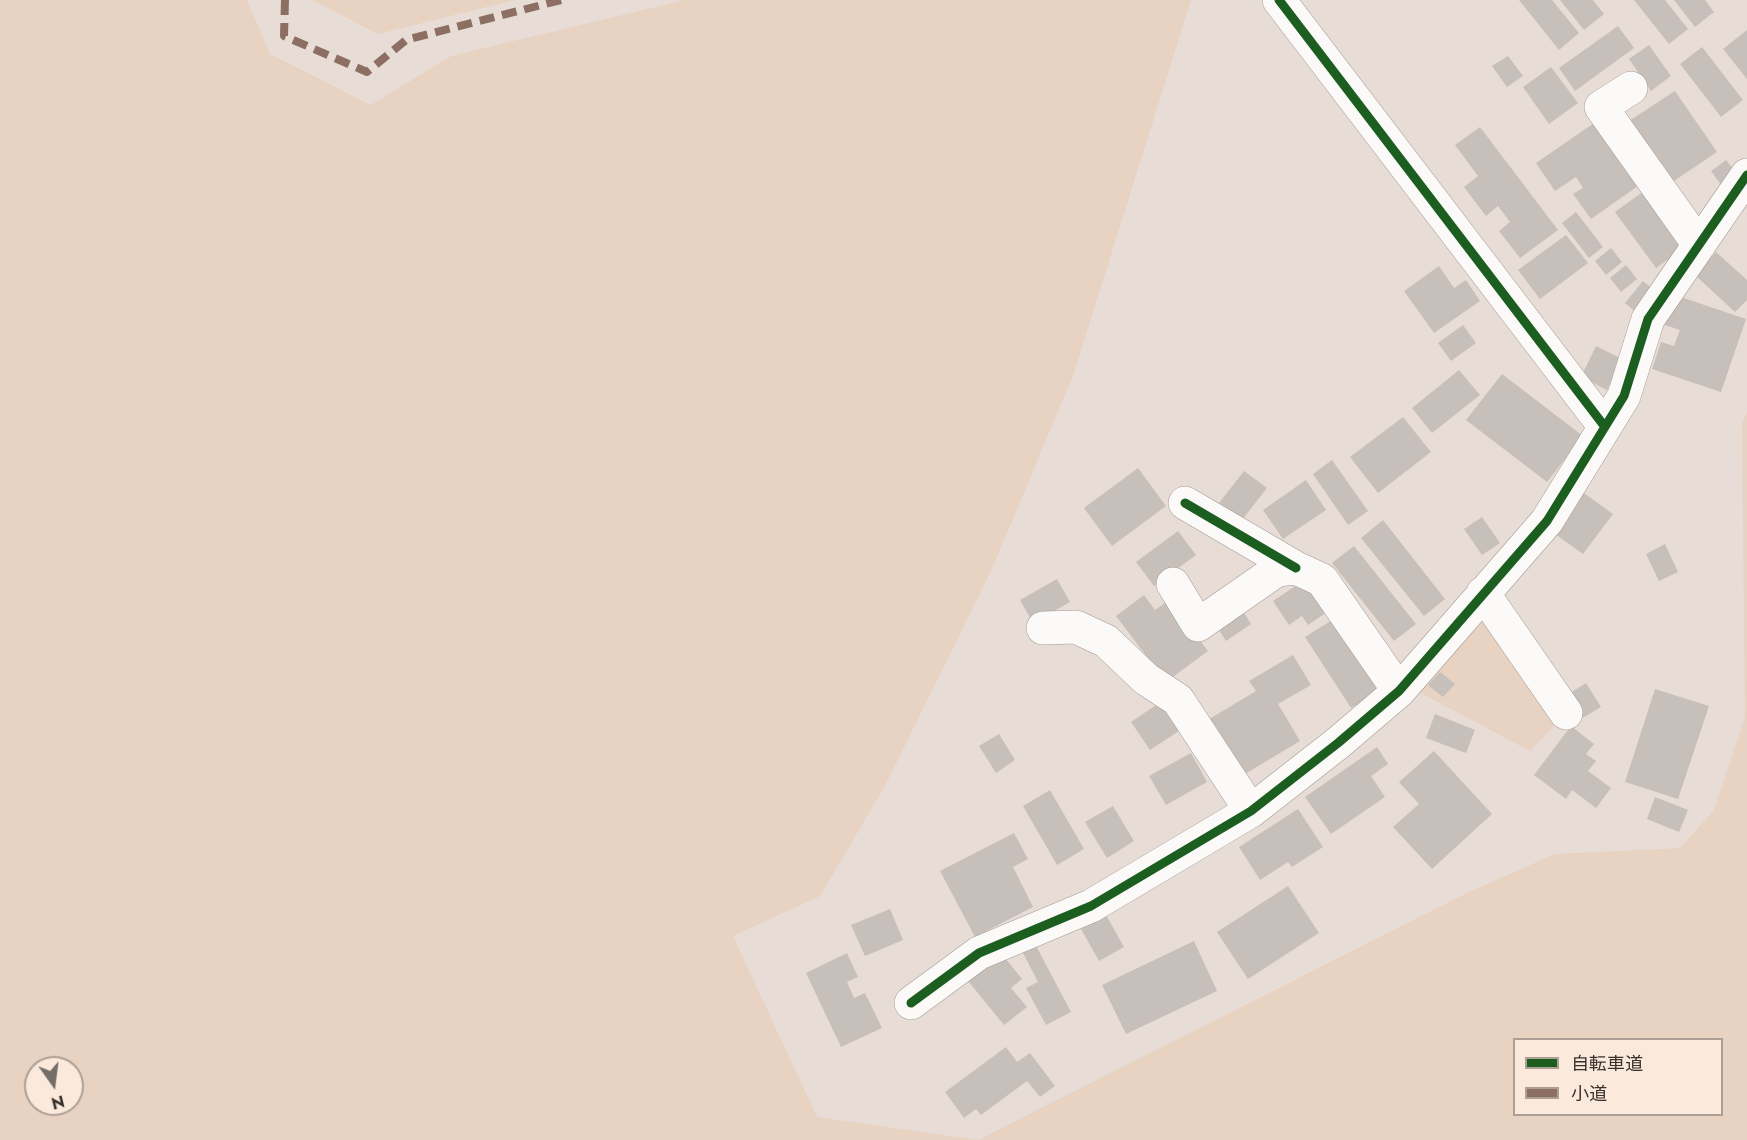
<!DOCTYPE html>
<html>
<head>
<meta charset="utf-8">
<style>
	body { margin:0 }
	#map { position:relative; width:1747px; height:1140px; overflow:hidden; background:#e7ddd6; font-family:Jost,"Noto Sans JP",sans-serif }
	canvas { display:block }
	.legend { position:absolute; left:1513px; top:1038px; width:210px; height:78px; box-sizing:border-box; background:#fbe9dc; border:2px solid #ad9f95; margin:0; padding:8px 10px; list-style:none; font-size:18px; color:#37302b }
	.legend li { display:flex; align-items:center; gap:12px; height:30px }
	.legend b { width:30px; border:2px solid #ad9f95 }
	.north { position:absolute; left:24px; top:1056px; width:60px; height:60px; box-sizing:border-box; background:#fbe9dc; border:2px solid #ad9f95; border-radius:50%; rotate:166deg; font-size:16px; font-weight:700; line-height:24px; text-align:center; color:#37302b }
	.north::after { content:''; display:block; margin:auto; width:21px; height:27px; background:#756d67; clip-path:polygon(50% 0,100% 100%,50% 72%,0 100%) }
</style>
</head>
<body>
<div id="map">
<canvas width="1747" height="1140"></canvas>
<ul class="legend">
<li><b style="height:8px;background:#1b5e20"></b>自転車道</li>
<li><b style="height:8px;background:#8d6e63"></b>小道</li>
</ul>
<div class="north">N</div>
</div>
<script>
const context = document.querySelector('canvas').getContext('2d');
context.lineJoin = 'round';
function fill(path, color) { context.fillStyle = color; context.fill(path, 'evenodd'); }
const poly = rows => new Path2D(rows.map(r => 'M' + r).join(''));
function stroke(path, color, width, dash) { context.strokeStyle = color; context.lineWidth = width; context.lineCap = dash ? 'butt' : 'round'; context.setLineDash(dash || []); context.stroke(path); }
fill(poly([
	[0,0,247,0,270,54,371,105,451,56,685,0,1191,0,1073,376,991,571,885,786,820,896,733,936,817,1117,978,1140,1469,892,1555,854,1680,848,1714,810,1745,717,1742,424,1747,412,1747,1140,0,1140],
	[1514,1040,1722,1040,1722,1114,1514,1114],
	[36,1068,72,1068,72,1104,36,1104],
	[312,0,515,0,378,34],
	[1477,611,1557,723,1530,751,1417,691]
]), '#e8d2c2');
fill(poly([
	[1519,0,1552,0,1579,33,1559,50],
	[1560,0,1593,0,1604,14,1584,30],
	[1634,0,1665,0,1688,29,1669,44],
	[1674,0,1705,0,1714,12,1695,27],
	[1618,26,1634,48,1575,91,1559,68],
	[1747,30,1747,79,1723,49],
	[1649,45,1671,76,1651,91,1629,59],
	[1702,47,1743,100,1721,117,1680,64],
	[1508,56,1523,76,1507,87,1492,66],
	[1551,67,1578,103,1549,124,1523,87],
	[1675,91,1717,152,1671,183,1629,121],
	[1594,123,1638,186,1591,219,1573,194,1583,188,1576,177,1555,191,1536,163],
	[1480,127,1558,230,1520,258,1499,231,1510,222,1498,206,1486,216,1464,187,1478,176,1455,145],
	[1726,160,1736,173,1721,185,1711,171],
	[1644,191,1685,247,1656,268,1615,212],
	[1576,212,1603,247,1589,258,1562,223],
	[1566,235,1588,263,1540,299,1518,270],
	[1611,248,1622,262,1606,275,1595,261],
	[1716,252,1747,280,1747,300,1735,312,1695,275],
	[1626,265,1637,279,1621,292,1610,278],
	[1439,266,1454,288,1466,280,1480,301,1434,333,1404,291],
	[1643,281,1654,290,1636,312,1625,303],
	[1672,294,1746,319,1721,392,1652,369,1661,342,1674,346,1680,330,1662,324],
	[1463,325,1476,343,1451,361,1438,343],
	[1596,346,1622,359,1607,390,1581,377],
	[1459,370,1480,395,1432,433,1412,408],
	[1502,374,1583,436,1547,482,1466,420],
	[1403,417,1431,452,1378,493,1350,457],
	[1332,460,1368,511,1348,525,1313,474],
	[1138,468,1166,506,1112,546,1084,508],
	[1244,471,1267,488,1242,520,1219,503],
	[1306,480,1326,510,1283,539,1263,510],
	[1581,491,1613,514,1583,554,1551,531],
	[1482,517,1500,543,1482,555,1464,529],
	[1383,520,1445,599,1424,616,1361,538],
	[1178,531,1196,555,1154,586,1136,562],
	[1665,544,1678,572,1659,581,1646,554],
	[1354,546,1416,624,1394,641,1332,563],
	[1057,579,1070,602,1033,623,1020,600],
	[1306,579,1327,612,1308,625,1302,616,1289,625,1273,601],
	[1144,595,1155,610,1169,600,1208,651,1166,682,1116,616],
	[1241,608,1251,624,1226,641,1216,625],
	[1337,617,1383,689,1351,708,1305,637],
	[1293,655,1311,685,1278,704,1300,741,1240,777,1206,721,1256,691,1249,681],
	[1440,672,1455,684,1443,697,1428,685],
	[1586,683,1601,707,1581,719,1567,695],
	[1655,689,1709,706,1678,799,1625,782],
	[1159,703,1179,731,1150,750,1131,722],
	[1435,714,1475,730,1466,753,1426,738],
	[1571,726,1594,744,1586,754,1596,761,1588,771,1611,788,1596,808,1572,790,1566,799,1534,775],
	[999,734,1015,760,996,773,979,746],
	[1377,747,1388,764,1371,776,1385,797,1331,834,1305,797],
	[1434,751,1492,814,1432,869,1393,827,1419,804,1399,782],
	[1191,753,1207,782,1166,805,1149,776],
	[1050,790,1084,849,1057,865,1023,806],
	[1655,797,1688,810,1679,832,1647,819],
	[1113,806,1134,841,1107,858,1085,822],
	[1298,809,1323,847,1292,867,1288,862,1260,880,1239,847],
	[1014,833,1028,859,1013,867,1033,907,975,937,940,871],
	[1288,886,1319,933,1248,979,1217,932],
	[890,909,903,940,865,956,851,925],
	[1106,915,1124,947,1099,961,1081,929],
	[1194,941,1217,991,1126,1034,1102,985],
	[1034,942,1071,1012,1046,1025,1026,988,1038,982,1021,949],
	[997,948,1022,979,1011,988,1027,1007,1004,1025,964,976],
	[847,953,858,977,847,982,854,998,865,993,882,1028,841,1047,806,973],
	[1006,1047,1017,1062,1030,1053,1055,1086,1040,1097,1027,1081,981,1115,976,1109,964,1118,945,1092]
]), '#c7bfb9');
const street = poly([
	[1279,0,1605,427],
	[1631,88,1601,107,1699,245],
	[1185,503,1296,568],
	[1173,584,1198,625,1277,570,1296,568,1322,580,1399,691],
	[1483,593,1566,713],
	[1043,628,1076,627,1106,641,1146,679,1178,700,1251,811],
	[911,1003,979,953,1091,906,1251,811,1338,743,1399,691,1547,521,1624,396,1648,319,1747,175]
]);
stroke(street, '#a29a95', 34);
stroke(street, '#fbfaf9', 33);
stroke(poly([
	[285,0,284,36,367,72,406,40,561,0]
]), '#8d6e63', 8, [15, 8]);
stroke(poly([
	[1279,0,1605,427],
	[1185,503,1296,568],
	[911,1003,979,953,1091,906,1251,811,1338,743,1399,691,1547,521,1624,396,1648,319,1747,175]
]), '#1b5e20', 9);
</script>
</body>
</html>
